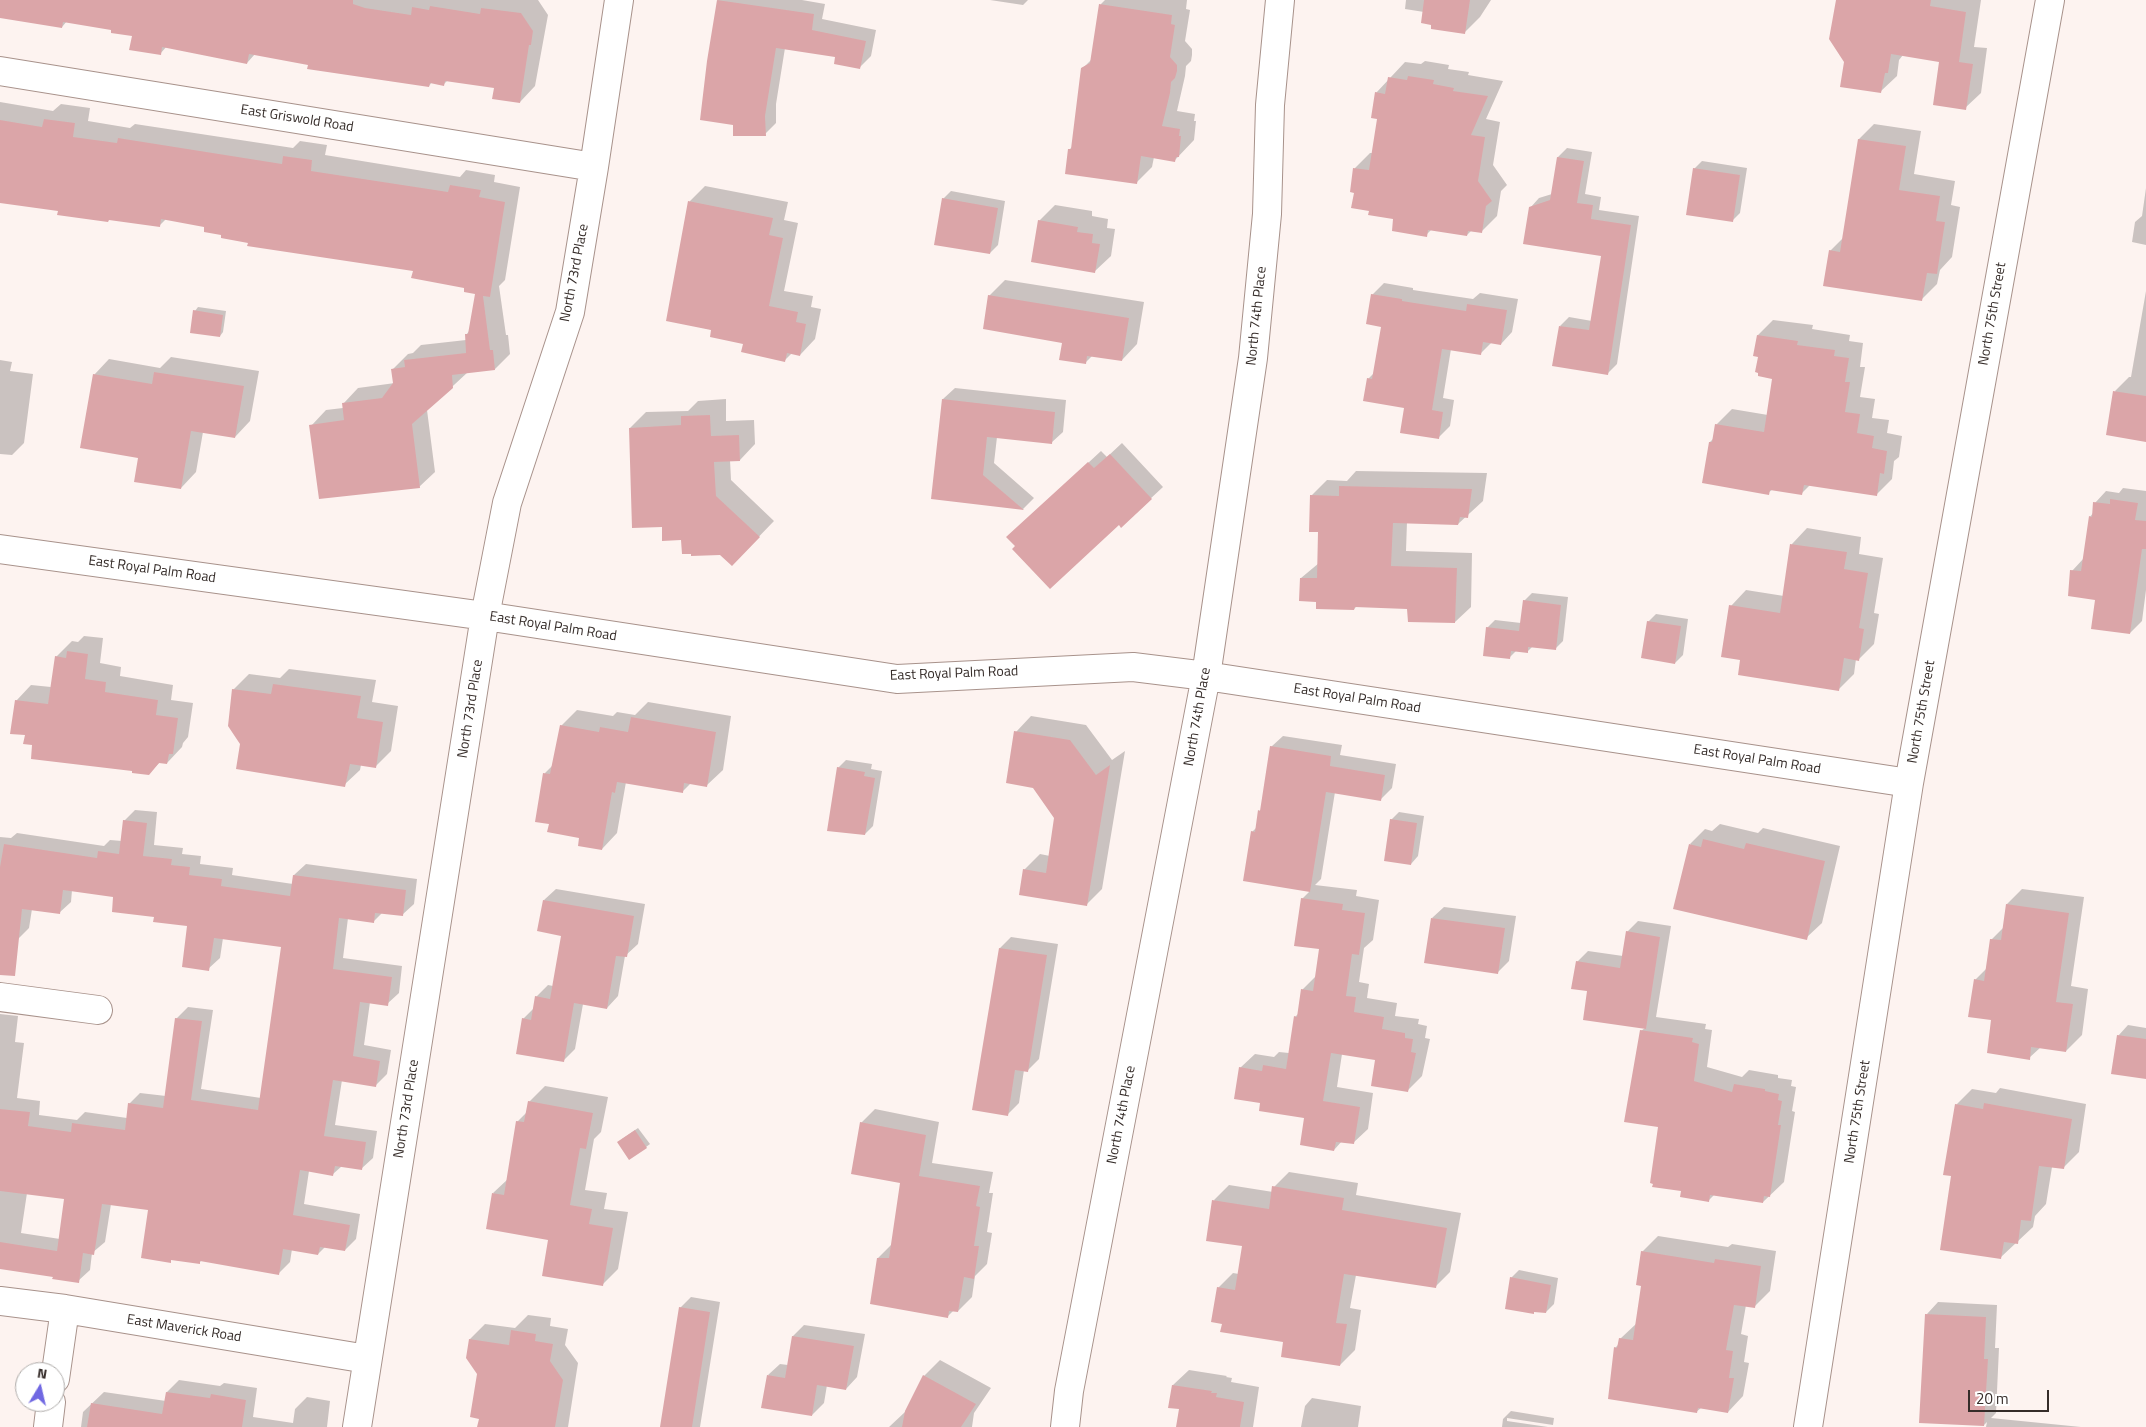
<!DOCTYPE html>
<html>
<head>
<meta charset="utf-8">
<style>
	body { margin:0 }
	#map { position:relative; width:2146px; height:1427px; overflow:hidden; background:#fdf3f0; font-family:"Titillium Web",sans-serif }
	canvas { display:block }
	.north { position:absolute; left:15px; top:1362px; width:50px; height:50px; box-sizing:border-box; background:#fff; border:1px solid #aeaba9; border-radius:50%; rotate:9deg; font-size:14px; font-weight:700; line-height:20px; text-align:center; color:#352c29 }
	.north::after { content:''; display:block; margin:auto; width:18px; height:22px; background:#7068e2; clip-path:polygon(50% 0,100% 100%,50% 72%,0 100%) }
	.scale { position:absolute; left:1968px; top:1390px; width:81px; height:22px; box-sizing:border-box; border:2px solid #352c29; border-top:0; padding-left:6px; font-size:15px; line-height:18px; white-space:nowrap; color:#352c29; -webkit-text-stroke:4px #fff; paint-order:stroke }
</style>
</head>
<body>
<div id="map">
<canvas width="2146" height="1427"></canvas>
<div class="north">N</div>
<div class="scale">20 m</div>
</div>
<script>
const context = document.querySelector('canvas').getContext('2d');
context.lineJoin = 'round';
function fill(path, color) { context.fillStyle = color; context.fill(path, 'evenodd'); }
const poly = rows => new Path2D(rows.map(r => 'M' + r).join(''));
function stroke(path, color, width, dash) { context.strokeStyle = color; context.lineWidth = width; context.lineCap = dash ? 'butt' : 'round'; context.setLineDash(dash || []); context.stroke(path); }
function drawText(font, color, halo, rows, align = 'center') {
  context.font = font + ' "Titillium Web",sans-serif'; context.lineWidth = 5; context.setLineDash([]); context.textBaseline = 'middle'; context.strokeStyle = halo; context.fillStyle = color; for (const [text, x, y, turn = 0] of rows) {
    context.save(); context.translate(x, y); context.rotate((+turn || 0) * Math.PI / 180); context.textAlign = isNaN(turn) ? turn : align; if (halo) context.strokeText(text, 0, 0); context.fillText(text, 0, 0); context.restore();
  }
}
fill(poly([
	[0,0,538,0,548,15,535,86,520,102,495,87,448,80,444,84,432,82,429,86,255,54,247,63,167,46,160,54,133,35,113,29,67,21,62,27,0,17],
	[718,0,802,0,825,4,822,19,876,30,871,56,860,67,836,56,785,48,776,104,776,123,765,134,734,123,708,61],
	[990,0,1028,0,1023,5],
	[1105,0,1187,0,1186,9,1190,10,1185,41,1192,49,1192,55,1191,61,1186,66,1185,76,1177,111,1195,114,1194,121,1196,121,1194,140,1175,160,1154,157,1152,167,1136,183,1070,149,1072,147,1082,69,1091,60,1101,4],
	[1406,0,1491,0,1480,17,1464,33,1433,24,1424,12,1405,9],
	[1837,0,1981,0,1974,47,1987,48,1981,93,1965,108,1941,61,1903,55,1899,60,1897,76,1881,91,1846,61],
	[1425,61,1449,65,1448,69,1469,72,1468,75,1503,81,1486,119,1500,122,1493,165,1507,185,1501,191,1497,216,1481,232,1471,231,1467,235,1432,229,1426,235,1395,218,1370,209,1355,192,1355,168,1370,153,1373,153,1379,118,1376,93,1405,62,1421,64],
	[0,102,53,111,61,104,90,108,88,121,130,128,135,124,293,148,300,141,327,145,325,155,460,177,466,170,495,175,494,182,520,187,505,280,499,286,506,335,508,335,510,354,495,369,468,372,427,410,435,472,419,487,311,426,326,410,343,408,343,404,358,388,395,383,393,369,408,354,413,353,421,345,466,340,466,335,470,330,476,293,466,287,414,270,249,242,206,226,166,219,159,226,59,210,0,193],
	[1874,124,1921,131,1914,174,1955,181,1951,205,1960,207,1952,257,1940,270,1937,284,1921,300,1830,251,1843,238,1859,139],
	[1567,148,1592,152,1585,194,1601,197,1599,210,1639,216,1617,364,1608,373,1560,326,1569,317,1592,321,1602,255,1530,208,1539,198,1552,194,1558,157],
	[1702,161,1747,168,1740,213,1732,221,1694,169],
	[705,186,788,202,784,220,798,223,784,291,813,296,811,307,821,309,815,339,800,355,792,353,785,360,713,330,668,320,690,201],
	[2146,188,2146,245,2132,242,2135,222,2142,216],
	[951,191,1005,201,998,245,990,253,943,199],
	[1055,205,1092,211,1092,216,1108,219,1107,228,1115,229,1111,256,1095,271,1039,221],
	[1005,280,1144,302,1137,344,1122,360,1093,355,1086,362,1063,342,989,296],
	[1384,283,1413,288,1413,290,1473,299,1480,293,1518,299,1512,332,1501,344,1492,342,1480,354,1451,349,1443,398,1454,400,1450,426,1438,438,1405,407,1368,379,1375,372,1382,326,1372,295],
	[2146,291,2146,440,2115,391,2129,377,2131,377],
	[198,307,226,311,223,332,220,336,195,311],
	[1773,320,1813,325,1812,329,1850,335,1849,341,1863,343,1860,367,1865,367,1860,397,1875,399,1872,418,1889,420,1887,433,1902,436,1899,457,1894,461,1892,479,1876,495,1810,485,1802,493,1773,489,1768,493,1710,442,1714,438,1716,425,1732,409,1768,415,1773,378,1759,356,1758,335],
	[171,357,259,371,250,421,235,437,203,432,196,472,181,488,94,375,109,359,160,368],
	[0,360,12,362,10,371,33,374,24,443,12,455,0,454],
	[955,388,1066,400,1063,432,1051,443,997,437,994,463,1034,498,1023,509,932,498,943,399],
	[726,399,726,421,754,420,755,444,740,460,730,460,731,480,774,521,747,549,720,554,683,538,663,525,630,428,646,412,688,411,698,401],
	[1122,443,1163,487,1121,526,1119,523,1020,526,1101,451,1107,457],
	[1356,471,1487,473,1483,501,1458,524,1407,522,1406,551,1472,553,1471,607,1455,622,1408,607,1358,605,1354,609,1318,600,1301,578,1319,563,1319,531,1311,496,1327,480,1347,481],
	[2123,488,2146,491,2146,590,2142,621,2130,633,2072,571,2084,558,2090,517,2093,513,2095,503,2106,491,2119,493],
	[1807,528,1861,537,1859,554,1883,558,1874,613,1879,614,1874,644,1859,659,1856,659,1854,674,1838,690,1742,659,1731,606,1746,590,1784,596,1792,544],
	[1532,593,1568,597,1563,641,1555,649,1533,646,1527,652,1517,650,1509,658,1487,628,1495,620,1521,623,1524,601],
	[1656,614,1688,619,1683,655,1675,663,1648,622],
	[84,636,103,638,100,663,121,667,120,676,173,685,171,700,193,703,188,737,183,743,182,747,167,763,160,762,148,774,33,744,26,734,16,701,31,685,51,687,56,657,72,641,78,642],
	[289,669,376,680,372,702,398,706,391,751,375,767,361,765,360,770,344,785,233,690,249,674,280,678],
	[648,702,731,716,723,770,707,785,691,783,682,792,626,782,617,833,602,849,581,837,550,823,545,773,554,764,561,726,577,710,613,716,617,712,635,715],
	[1031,716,1086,725,1112,760,1125,751,1102,889,1086,905,1024,870,1040,854,1050,856,1056,817,1016,732],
	[1283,736,1342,745,1340,755,1396,764,1392,788,1380,800,1335,792,1321,879,1315,885,1357,890,1356,896,1379,900,1373,940,1364,948,1359,982,1369,984,1367,998,1397,1003,1395,1016,1419,1019,1418,1024,1427,1026,1425,1038,1430,1039,1422,1076,1408,1090,1377,1059,1342,1054,1337,1087,1373,1093,1368,1129,1353,1143,1342,1141,1334,1150,1305,1117,1261,1102,1240,1068,1255,1054,1274,1057,1279,1052,1289,1053,1295,1017,1299,1013,1303,989,1316,976,1321,948,1302,899,1310,891,1245,880,1252,832,1257,827,1259,811,1262,809,1271,747],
	[846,760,872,764,871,769,882,771,873,826,865,834,838,768],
	[135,810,157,812,154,845,183,848,182,854,201,856,200,864,233,868,232,875,293,884,294,875,306,864,417,879,414,904,402,915,382,913,373,922,348,918,343,958,402,966,399,993,387,1004,370,1002,364,1045,391,1050,387,1074,375,1086,342,1080,335,1125,377,1131,373,1158,361,1169,342,1166,333,1174,309,1171,304,1204,360,1214,356,1239,345,1250,325,1247,318,1254,292,1249,290,1262,278,1274,202,1260,199,1263,172,1259,170,1261,149,1209,111,1204,105,1242,92,1253,90,1270,78,1281,54,1275,0,1268,0,1014,18,1016,15,1042,24,1043,17,1098,40,1101,39,1115,77,1120,85,1112,127,1118,129,1104,140,1093,166,1096,176,1019,188,1007,213,1010,201,1089,261,1098,282,946,223,938,220,958,208,969,189,925,156,916,115,896,72,890,71,902,59,913,32,909,29,928,18,939,0,937,0,837,11,838,17,833,104,846,110,840,122,841,124,821],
	[27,1193,66,1198,60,1239,21,1233],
	[1399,812,1424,816,1418,856,1411,864,1391,820],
	[1720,824,1758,833,1763,828,1840,846,1822,923,1806,938,1690,844,1705,829,1712,831],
	[556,889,645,904,638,944,625,956,618,996,607,1008,583,1004,575,1049,563,1061,523,1019,534,1008,536,997,548,985,553,986,562,935,544,900],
	[2022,889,2084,897,2071,986,2088,989,2082,1035,2066,1051,2041,1047,2029,1058,1993,1019,1975,980,1987,968,1991,940,2004,927,2007,904],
	[1444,907,1516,916,1509,961,1497,973,1432,918],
	[1638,921,1671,926,1656,1017,1706,1024,1705,1029,1712,1030,1707,1067,1742,1077,1749,1070,1778,1075,1778,1078,1792,1080,1791,1086,1796,1087,1792,1111,1795,1112,1784,1182,1763,1202,1714,1195,1709,1200,1683,1190,1659,1126,1641,1031,1645,1028,1589,990,1577,962,1588,951,1623,956,1627,932],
	[1011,937,1058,944,1039,1059,1027,1071,1024,1070,1019,1103,1007,1115,1000,948],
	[2128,1025,2146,1028,2146,1077,2118,1036],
	[545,1086,608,1097,601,1132,594,1139,585,1190,607,1193,604,1209,628,1212,618,1269,603,1284,493,1193,508,1179,517,1122,528,1111,529,1102],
	[2000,1088,2086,1104,2079,1152,2063,1168,2052,1167,2046,1204,2035,1216,2033,1227,2001,1257,1953,1175,1956,1105,1972,1089,1996,1093],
	[875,1109,939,1122,932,1163,993,1172,989,1193,993,1193,987,1232,992,1233,987,1264,975,1276,972,1297,958,1311,954,1310,948,1316,878,1258,892,1244,901,1182,861,1123],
	[638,1128,650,1144,646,1147,622,1139],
	[1289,1172,1358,1183,1356,1195,1461,1213,1450,1272,1435,1287,1356,1275,1350,1308,1361,1310,1355,1350,1340,1365,1285,1341,1223,1323,1218,1288,1233,1273,1239,1274,1243,1245,1214,1200,1229,1185,1273,1192,1274,1187],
	[1658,1236,1728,1247,1732,1244,1776,1251,1770,1291,1754,1307,1746,1305,1741,1334,1748,1336,1744,1362,1749,1363,1743,1396,1728,1412,1701,1408,1696,1412,1615,1348,1619,1344,1620,1339,1637,1323,1643,1285,1642,1252],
	[1519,1270,1558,1278,1554,1304,1546,1312,1536,1310,1534,1312,1511,1278],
	[691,1297,720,1302,700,1427,661,1427,680,1308],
	[1938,1302,1997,1305,1995,1348,1999,1348,1996,1413,1991,1418,2081,1427,1986,1427,1987,1422,1984,1425,1927,1314],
	[528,1315,551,1318,550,1326,568,1329,565,1345,578,1363,568,1427,514,1427,479,1374,470,1339,485,1324,515,1328],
	[804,1325,865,1334,857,1377,846,1389,827,1385,824,1403,812,1415,768,1375,780,1364,788,1365,793,1336],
	[940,1360,991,1388,974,1413,972,1427,889,1427,905,1412,924,1376],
	[1189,1370,1227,1376,1226,1377,1232,1378,1231,1382,1259,1387,1253,1427,1177,1427,1180,1408,1170,1407,1173,1385],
	[179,1380,220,1386,224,1383,257,1388,253,1417,293,1423,295,1409,307,1397,330,1401,327,1427,81,1427,83,1412,104,1392,166,1401,167,1392],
	[1312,1398,1361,1406,1358,1427,1301,1427,1305,1406],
	[1511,1411,1554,1418,1553,1425,1507,1418,1507,1421,1548,1427,1502,1427,1503,1419]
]), '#0003');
fill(poly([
	[0,0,353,0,353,4,365,8,411,15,412,7,429,10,430,6,480,14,481,8,521,13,533,31,531,45,529,45,520,103,492,99,494,88,445,81,444,86,430,83,429,87,307,69,308,65,249,54,247,64,162,47,161,55,129,50,132,36,111,33,111,30,63,22,62,28,0,18],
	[717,0,814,14,812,30,866,41,860,69,834,64,835,57,776,48,765,116,766,136,733,136,733,125,700,120,707,61],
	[1424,0,1470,0,1465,34,1431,29,1431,25,1421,23],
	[1836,0,1931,0,1930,6,1966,12,1959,62,1973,64,1966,110,1933,105,1939,62,1891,54,1888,73,1885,73,1881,93,1840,87,1844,62,1829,39],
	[1099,4,1172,15,1171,24,1175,25,1170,57,1177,65,1177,71,1175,78,1171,82,1170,93,1162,126,1180,129,1179,136,1181,136,1179,157,1176,157,1175,162,1141,156,1137,184,1065,174,1068,149,1071,149,1081,68,1090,63],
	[1408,76,1434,80,1433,84,1454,88,1453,91,1488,96,1471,135,1485,137,1478,181,1492,201,1486,206,1482,233,1468,231,1467,236,1428,230,1427,237,1392,231,1393,219,1368,215,1369,211,1351,208,1354,193,1350,192,1353,168,1369,170,1377,119,1371,118,1375,92,1385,94,1388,77,1407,80],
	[44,119,75,123,73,137,117,143,118,138,282,164,283,156,312,160,311,171,448,192,450,185,481,190,479,197,505,202,490,297,483,296,490,350,493,350,495,370,452,375,453,388,412,424,420,488,319,499,309,425,344,420,342,403,382,398,393,383,391,369,405,367,404,360,466,353,465,334,468,334,475,294,464,292,464,288,411,278,413,271,247,246,248,243,221,238,221,235,204,232,204,227,161,219,160,227,109,220,108,222,57,215,58,211,0,203,0,120,42,127],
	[1858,139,1906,146,1899,190,1940,196,1936,221,1945,222,1937,274,1927,273,1922,301,1823,286,1829,250,1840,252],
	[1557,157,1584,161,1577,203,1593,205,1591,219,1631,225,1608,375,1552,366,1559,326,1589,330,1601,256,1523,244,1529,207,1550,200],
	[1693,168,1740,175,1733,222,1686,215],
	[942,198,998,208,990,254,934,245],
	[688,201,773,218,769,235,783,238,769,306,798,312,796,322,806,324,800,356,787,353,785,362,741,352,743,344,710,337,711,330,666,321],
	[1038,220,1078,227,1077,232,1093,234,1092,243,1100,244,1095,273,1031,262],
	[1371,294,1402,299,1402,301,1466,311,1467,304,1507,310,1501,345,1483,342,1481,355,1442,349,1432,410,1443,412,1439,439,1400,433,1404,408,1363,401,1367,378,1372,379,1381,327,1366,324],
	[988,295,1129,318,1122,361,1087,356,1086,364,1059,360,1062,343,983,329],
	[193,310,223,315,220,337,190,333],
	[1757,335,1798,341,1797,345,1835,350,1834,356,1849,358,1845,382,1850,382,1845,412,1860,414,1857,433,1874,436,1872,448,1887,451,1884,474,1880,473,1877,496,1804,485,1802,495,1770,490,1769,495,1702,483,1709,442,1712,442,1715,424,1764,432,1772,379,1758,376,1758,373,1755,372,1758,357,1753,356],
	[154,372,244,386,235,438,191,431,181,489,134,482,138,458,80,448,93,374,152,384],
	[2113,391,2146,396,2146,442,2106,435],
	[942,399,1055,412,1052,444,987,437,983,475,1024,510,931,499],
	[710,415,711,436,739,435,740,461,714,462,716,496,760,537,732,566,720,555,691,556,691,554,682,554,681,540,662,541,662,527,632,528,629,428,681,425,681,416],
	[1110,454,1152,499,1121,528,1119,525,1050,589,1012,549,1015,546,1006,537,1088,462,1094,468],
	[1339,486,1472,489,1468,518,1460,517,1458,525,1393,523,1391,566,1457,568,1455,623,1408,622,1407,609,1355,607,1354,610,1316,609,1316,602,1299,601,1300,578,1317,578,1318,532,1309,532,1310,495,1339,496],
	[2110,499,2138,503,2135,520,2146,521,2146,549,2142,549,2130,634,2091,629,2095,600,2068,596,2070,570,2081,571,2089,516,2092,517,2093,502,2110,504],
	[1790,544,1847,552,1844,569,1868,573,1859,628,1864,629,1859,661,1844,658,1839,691,1738,675,1740,660,1721,657,1729,605,1780,613],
	[1523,600,1561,605,1556,650,1528,647,1528,653,1511,651,1510,659,1483,656,1486,627,1519,631],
	[1647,621,1681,626,1675,664,1641,658],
	[67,651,88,654,85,679,106,682,105,692,158,700,156,715,178,718,173,754,169,754,167,764,159,763,149,775,132,773,132,771,31,759,32,745,23,744,25,735,10,734,15,700,48,704,55,656,66,658],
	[273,684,361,696,357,718,383,722,376,768,350,764,345,787,236,769,240,744,228,726,232,689,271,694],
	[631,717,716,732,707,787,684,783,683,793,617,782,615,793,612,792,602,850,578,846,579,838,547,832,549,824,535,822,543,773,550,774,560,725,599,732,600,727,628,732],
	[1014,731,1070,740,1096,775,1110,765,1087,906,1019,895,1023,869,1046,873,1054,818,1033,788,1006,783],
	[1270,746,1331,756,1330,766,1385,775,1381,801,1326,792,1310,892,1243,881,1251,831,1255,832,1258,810,1260,811],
	[837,767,865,772,864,776,875,778,865,835,827,831],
	[1390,819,1417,823,1411,865,1384,861],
	[123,820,147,823,143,856,172,859,171,865,190,867,189,875,222,879,221,886,290,896,293,875,406,890,403,916,375,913,374,923,339,918,333,969,392,977,388,1006,360,1002,353,1056,380,1061,376,1087,333,1080,324,1136,366,1142,362,1170,335,1166,333,1176,300,1170,293,1215,350,1225,345,1251,320,1247,318,1255,283,1249,279,1275,200,1261,200,1264,171,1260,171,1263,141,1258,148,1210,102,1204,94,1255,83,1253,79,1283,52,1279,53,1277,0,1269,0,1242,57,1251,64,1199,0,1191,0,1109,30,1112,28,1126,71,1132,72,1123,125,1130,128,1103,163,1108,175,1018,202,1021,191,1100,258,1110,281,947,214,938,209,971,182,967,187,926,153,922,154,917,112,912,113,897,63,890,60,914,22,909,15,976,0,975,0,867,4,844,97,858,98,851,119,854],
	[1703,839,1744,849,1746,843,1825,861,1807,940,1673,909,1689,844,1701,847],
	[1301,898,1343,904,1342,910,1365,913,1359,955,1352,954,1346,996,1356,997,1354,1012,1384,1017,1382,1029,1405,1033,1405,1038,1413,1039,1411,1052,1416,1053,1408,1092,1371,1086,1375,1060,1331,1053,1323,1101,1360,1107,1354,1144,1336,1142,1334,1151,1300,1145,1304,1118,1259,1111,1260,1103,1234,1099,1239,1067,1262,1071,1263,1065,1286,1069,1294,1016,1297,1017,1301,989,1313,991,1319,949,1294,946],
	[543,900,634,916,627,957,616,956,607,1009,574,1003,564,1062,516,1054,522,1018,531,1020,535,996,550,999,561,936,537,931],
	[2006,904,2069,913,2056,1002,2073,1004,2066,1052,2031,1047,2030,1060,1987,1053,1991,1020,1968,1017,1974,979,1984,981,1990,939,2001,940],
	[1431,918,1505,928,1498,974,1424,963],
	[1626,931,1660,937,1646,1029,1583,1020,1587,991,1571,989,1576,961,1620,968],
	[999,948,1047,955,1028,1072,1015,1070,1008,1116,972,1110],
	[1640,1030,1693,1038,1692,1042,1699,1044,1694,1081,1732,1092,1734,1084,1765,1089,1765,1091,1779,1094,1778,1100,1782,1101,1778,1125,1781,1125,1770,1197,1764,1196,1763,1203,1710,1195,1709,1202,1680,1197,1681,1191,1652,1187,1653,1184,1650,1183,1658,1127,1624,1122],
	[2117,1035,2146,1039,2146,1079,2111,1074],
	[528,1101,593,1113,586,1149,580,1148,570,1205,592,1209,589,1224,613,1228,603,1286,542,1276,548,1240,486,1229,492,1193,504,1195,516,1121,524,1122],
	[1984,1103,2072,1119,2064,1169,2039,1166,2031,1221,2021,1220,2018,1244,2004,1242,2001,1259,1940,1250,1951,1176,1943,1175,1955,1104,1983,1109],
	[860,1122,926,1135,919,1176,980,1186,976,1206,980,1207,974,1246,979,1246,974,1279,964,1277,958,1312,949,1311,948,1318,870,1304,877,1258,889,1258,900,1183,851,1174],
	[635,1130,647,1148,629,1160,617,1142],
	[1272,1186,1344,1198,1342,1210,1447,1228,1436,1288,1344,1274,1336,1323,1347,1324,1340,1366,1281,1357,1283,1342,1220,1332,1222,1324,1211,1322,1217,1287,1235,1290,1242,1246,1206,1241,1212,1200,1269,1209],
	[1641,1251,1714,1263,1715,1259,1761,1266,1755,1308,1734,1305,1726,1350,1733,1351,1729,1378,1734,1378,1728,1413,1698,1408,1697,1413,1608,1399,1614,1347,1617,1348,1619,1338,1633,1340,1641,1286,1636,1285],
	[1510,1277,1551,1285,1546,1313,1534,1312,1534,1314,1505,1309],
	[679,1307,710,1312,692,1427,660,1427],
	[1925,1314,1986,1317,1984,1359,1988,1359,1984,1426,1919,1423],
	[511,1330,536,1334,535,1341,553,1344,550,1361,563,1380,555,1427,477,1427,479,1419,470,1417,477,1374,466,1358,469,1339,509,1345],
	[792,1336,854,1346,846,1390,817,1385,812,1416,761,1408,767,1375,785,1378],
	[923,1375,976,1404,961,1427,902,1427,905,1411],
	[1172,1385,1212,1391,1211,1393,1217,1393,1216,1397,1244,1402,1240,1427,1176,1427,1179,1409,1168,1408],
	[166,1392,210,1398,211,1394,246,1400,242,1427,87,1427,91,1403,162,1414]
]), '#dba5a8');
const minor = poly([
	[0,71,594,167],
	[0,549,485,616,897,679,1133,667,1206,676,1909,783],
	[0,997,98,1010],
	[0,1301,65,1309,367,1359],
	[55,1379,65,1309],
	[48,1427,51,1402],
	[357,1427,485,616,507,503,570,312,594,167,619,0],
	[1065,1427,1069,1391,1206,676,1253,358,1267,214,1270,105,1280,0],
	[1808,1427,1909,783,2050,0]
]);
stroke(minor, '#a8928b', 30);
stroke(minor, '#fff', 28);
drawText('14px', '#352c29', '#fff', [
	["East Griswold Road",297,119,9],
	["North 73rd Place",575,273,-79],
	["North 75th Street",1993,314,-80],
	["North 74th Place",1257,316,-84],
	["East Royal Palm Road",152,570,8],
	["East Royal Palm Road",553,627,9],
	["East Royal Palm Road",954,674,-2],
	["East Royal Palm Road",1357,699,9],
	["North 73rd Place",471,709,-81],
	["North 75th Street",1922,712,-80],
	["North 74th Place",1198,717,-80],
	["East Royal Palm Road",1757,760,9],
	["North 73rd Place",407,1109,-81],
	["North 75th Street",1858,1112,-81],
	["North 74th Place",1122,1115,-79],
	["East Maverick Road",184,1329,9]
]);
</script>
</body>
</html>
